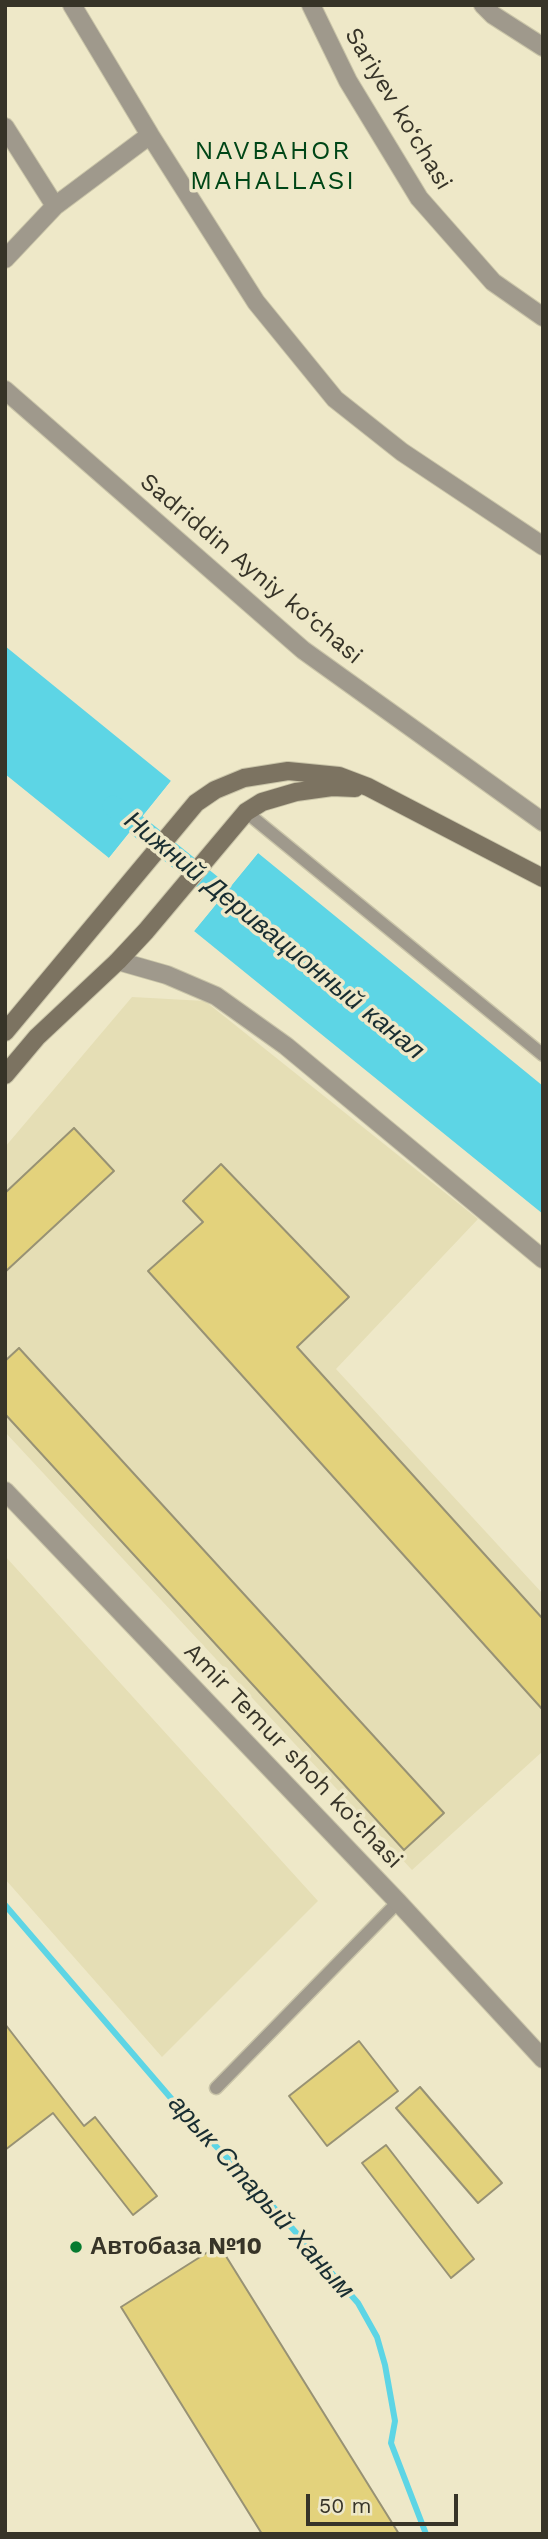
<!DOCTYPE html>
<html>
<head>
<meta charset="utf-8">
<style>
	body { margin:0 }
	#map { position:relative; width:548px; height:2539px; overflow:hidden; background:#eee8c8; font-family:"Work Sans",sans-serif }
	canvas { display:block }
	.frame { position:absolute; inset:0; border:7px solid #373428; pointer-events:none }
	.scale { position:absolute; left:306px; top:2494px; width:152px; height:32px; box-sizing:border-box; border:4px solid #373428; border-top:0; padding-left:9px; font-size:21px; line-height:24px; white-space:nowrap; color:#373428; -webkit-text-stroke:5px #eee8c8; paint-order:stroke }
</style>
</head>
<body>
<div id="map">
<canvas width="548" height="2539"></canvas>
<div class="frame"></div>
<div class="scale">50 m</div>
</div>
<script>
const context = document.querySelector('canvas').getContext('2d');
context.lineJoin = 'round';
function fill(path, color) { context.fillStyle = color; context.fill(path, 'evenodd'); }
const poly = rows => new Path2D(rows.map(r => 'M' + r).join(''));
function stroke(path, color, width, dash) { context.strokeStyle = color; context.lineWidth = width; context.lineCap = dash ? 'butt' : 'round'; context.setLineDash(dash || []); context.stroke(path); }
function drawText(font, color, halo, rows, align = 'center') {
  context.font = font + ' "Work Sans",sans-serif'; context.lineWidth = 7; context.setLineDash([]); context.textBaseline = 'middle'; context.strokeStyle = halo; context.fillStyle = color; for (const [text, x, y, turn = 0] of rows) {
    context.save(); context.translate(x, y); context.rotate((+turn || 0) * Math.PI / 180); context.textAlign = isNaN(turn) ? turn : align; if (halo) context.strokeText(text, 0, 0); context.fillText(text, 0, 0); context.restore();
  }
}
fill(poly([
	[132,997,205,1001,478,1219,336,1369,543,1594,543,1751,412,1870,5,1432,5,1147],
	[5,1556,318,1901,162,2057,5,1879]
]), '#e5deb5');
fill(poly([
	[5,646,171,781,109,858,5,774],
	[258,853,543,1086,543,1214,194,931]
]), '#5dd5e5');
fill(poly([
	[171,781,173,783,111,860,109,858],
	[255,850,258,853,194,931,191,929]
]), '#eee8c8');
stroke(poly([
	[5,1905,182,2111,262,2194,358,2303,377,2337,385,2365,395,2421,391,2443,426,2534]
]), '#5dd5e5', 6);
stroke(poly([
	[113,806,246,913]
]), '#5dd5e5', 21);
const building = poly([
	[74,1128,114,1171,5,1272,5,1193,74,1128],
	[221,1164,349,1297,297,1347,543,1619,543,1710,148,1271,203,1222,183,1201,221,1164],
	[19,1348,444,1813,404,1850,5,1414,5,1361,19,1348],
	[5,2024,84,2126,95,2117,157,2196,133,2215,53,2113,5,2150,5,2024],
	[359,2041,398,2091,327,2146,289,2096,359,2041],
	[420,2087,502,2183,478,2203,396,2108,420,2087],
	[386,2145,474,2259,451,2278,362,2163,386,2145],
	[219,2245,399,2534,262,2534,121,2307,219,2245]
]);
fill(building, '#e3d27c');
stroke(building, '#989274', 2);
const lane = poly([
	[246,812,543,1055],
	[216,2088,398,1902]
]);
const street = poly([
	[72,5,150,135,256,302,335,399,402,452,543,546],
	[311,5,348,81,419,198,493,282,543,317],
	[483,5,493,15,543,47],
	[5,127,55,206],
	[5,259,55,206,150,135],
	[5,390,303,650,543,822],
	[118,961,167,975,216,996,286,1046,543,1259],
	[5,1491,398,1902,543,2059]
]);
const secondary = poly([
	[5,1032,196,803,215,790,244,778,288,771,339,776,368,787,543,878],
	[5,1075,37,1037,118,961,146,931,246,812,262,802,296,792,332,787,355,788]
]);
stroke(lane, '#c9c4a8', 15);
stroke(street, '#c9c4a8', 20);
stroke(secondary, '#c9c4a8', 20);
stroke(lane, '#9f998c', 12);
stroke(street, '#9f998c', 18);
stroke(secondary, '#7c7361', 18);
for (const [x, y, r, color] of [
	[76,2247,7,"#077b30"]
]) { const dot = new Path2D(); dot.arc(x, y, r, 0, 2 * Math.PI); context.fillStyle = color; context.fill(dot); stroke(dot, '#eee8c8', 2.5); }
drawText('24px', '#373428', '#eee8c8', [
	["Sariyev ko‘chasi",398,109,59],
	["Sadriddin Ayniy ko‘chasi",251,569,40],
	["Amir Temur shoh ko‘chasi",293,1756,46]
]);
drawText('bold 24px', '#373428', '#eee8c8', [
	["Автобаза №10",90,2247]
], 'left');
context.letterSpacing = '2px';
drawText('26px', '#004617', '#eee8c8', [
	["NAVBAHOR",273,151],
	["MAHALLASI",273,181]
]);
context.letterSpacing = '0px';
drawText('italic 26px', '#182d31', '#eee8c8', [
	["Нижний Деривационный канал",274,936,39],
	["арык Старый Ханым",261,2197,48]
]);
</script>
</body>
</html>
